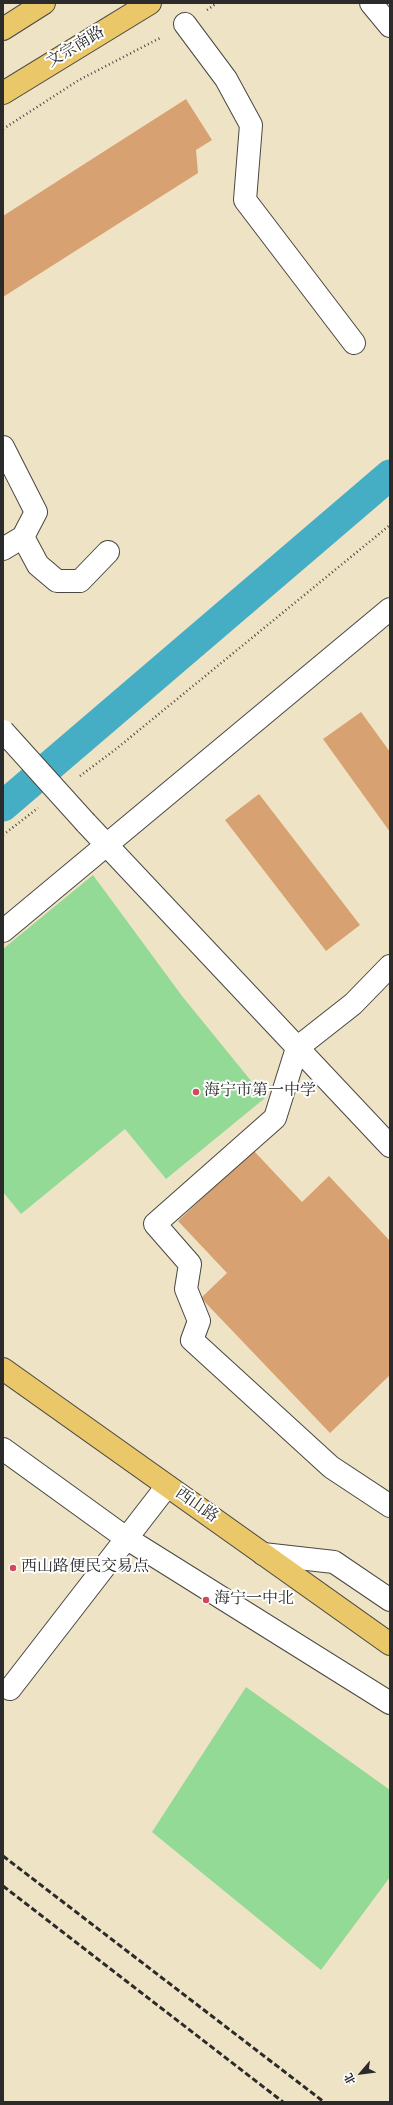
<!DOCTYPE html>
<html>
<head>
<meta charset="utf-8">
<style>
	body { margin:0 }
	#map { position:relative; width:393px; height:2105px; overflow:hidden; background:#efe3c5; font-family:"IM FELL English","Noto Serif SC",serif }
	canvas { display:block }
	.frame { position:absolute; inset:0; border:4px solid #2b2b2b; pointer-events:none }
	.north { position:absolute; left:341px; top:2053px; width:40px; height:40px; -webkit-text-stroke:3px #fff; paint-order:stroke; rotate:242deg; font-size:11px; font-weight:700; line-height:16px; text-align:center; color:#2b2b2b }
	.north::after { content:''; display:block; margin:auto; width:14px; height:18px; background:#2b2b2b; clip-path:polygon(50% 0,100% 100%,50% 72%,0 100%) }
</style>
</head>
<body>
<div id="map">
<canvas width="393" height="2105"></canvas>
<div class="frame"></div>
<div class="north">北</div>
</div>
<script>
const context = document.querySelector('canvas').getContext('2d');
context.lineJoin = 'round';
function fill(path, color) { context.fillStyle = color; context.fill(path, 'evenodd'); }
const poly = rows => new Path2D(rows.map(r => 'M' + r).join(''));
function stroke(path, color, width, dash) { context.strokeStyle = color; context.lineWidth = width; context.lineCap = dash ? 'butt' : 'round'; context.setLineDash(dash || []); context.stroke(path); }
function drawText(font, color, halo, rows, align = 'center') {
  context.font = font + ' "IM FELL English","Noto Serif SC",serif'; context.lineWidth = 4; context.setLineDash([]); context.textBaseline = 'middle'; context.strokeStyle = halo; context.fillStyle = color; for (const [text, x, y, turn = 0] of rows) {
    context.save(); context.translate(x, y); context.rotate((+turn || 0) * Math.PI / 180); context.textAlign = isNaN(turn) ? turn : align; if (halo) context.strokeText(text, 0, 0); context.fillText(text, 0, 0); context.restore();
  }
}
fill(poly([
	[93,875,182,996,265,1098,166,1179,125,1129,21,1214,3,1192,3,949],
	[246,1687,390,1790,390,1877,321,1970,152,1832]
]), '#92da95');
stroke(poly([
	[3,806,390,475]
]), '#45aec4', 31);
fill(poly([
	[186,99,212,140,196,150,198,173,3,297,3,216],
	[361,712,390,752,390,832,323,739],
	[259,794,360,925,326,951,225,820],
	[253,1150,302,1202,329,1176,390,1241,390,1375,330,1433,201,1298,227,1273,178,1221]
]), '#d8a171');
const minor = poly([
	[371,3,390,26],
	[185,24,226,79,251,125,245,200,354,343],
	[3,447,36,512,23,537,3,549],
	[23,537,38,565,57,581,80,581,108,552],
	[86,823,390,1146],
	[3,931,390,609],
	[390,966,353,1004,297,1048,275,1118,155,1224,190,1264,186,1289,199,1321,192,1340,331,1467,390,1506],
	[3,1449,126,1538,390,1703],
	[263,1554,334,1562,390,1600],
	[10,1689,167,1486]
]);
const major = poly([
	[3,29,44,3],
	[3,93,150,3],
	[3,1369,390,1644]
]);
stroke(minor, '#484742', 24);
stroke(major, '#484742', 24);
stroke(poly([
	[207,10,217,3],
	[3,129,79,80,162,37],
	[80,776,116,749,390,525],
	[3,835,38,808]
]), '#484742', 2.5, [1, 3]);
stroke(minor, '#fff', 22);
stroke(major, '#eac769', 22);
stroke(poly([
	[3,1856,324,2102],
	[3,1886,283,2102]
]), '#2b2b2b', 3, [6, 3]);
const minorBridge = poly([
	[3,731,86,823]
]);
stroke(minorBridge, '#484742', 24, []);
stroke(minorBridge, '#fff', 22);
for (const [x, y, r, color] of [
	[196,1092,4,"#d1495b"],
	[13,1568,4,"#d1495b"],
	[206,1600,4,"#d1495b"]
]) { const dot = new Path2D(); dot.arc(x, y, r, 0, 2 * Math.PI); context.fillStyle = color; context.fill(dot); stroke(dot, '#fff', 1.5); }
drawText('16px', '#2b2b2b', '#fff', [
	["文宗南路",76,48,-31],
	["西山路",196,1506,35]
]);
drawText('16px', '#2b2b2b', '#fff', [
	["海宁市第一中学",204,1092],
	["西山路便民交易点",21,1568],
	["海宁一中北",214,1600]
], 'left');
</script>
</body>
</html>
